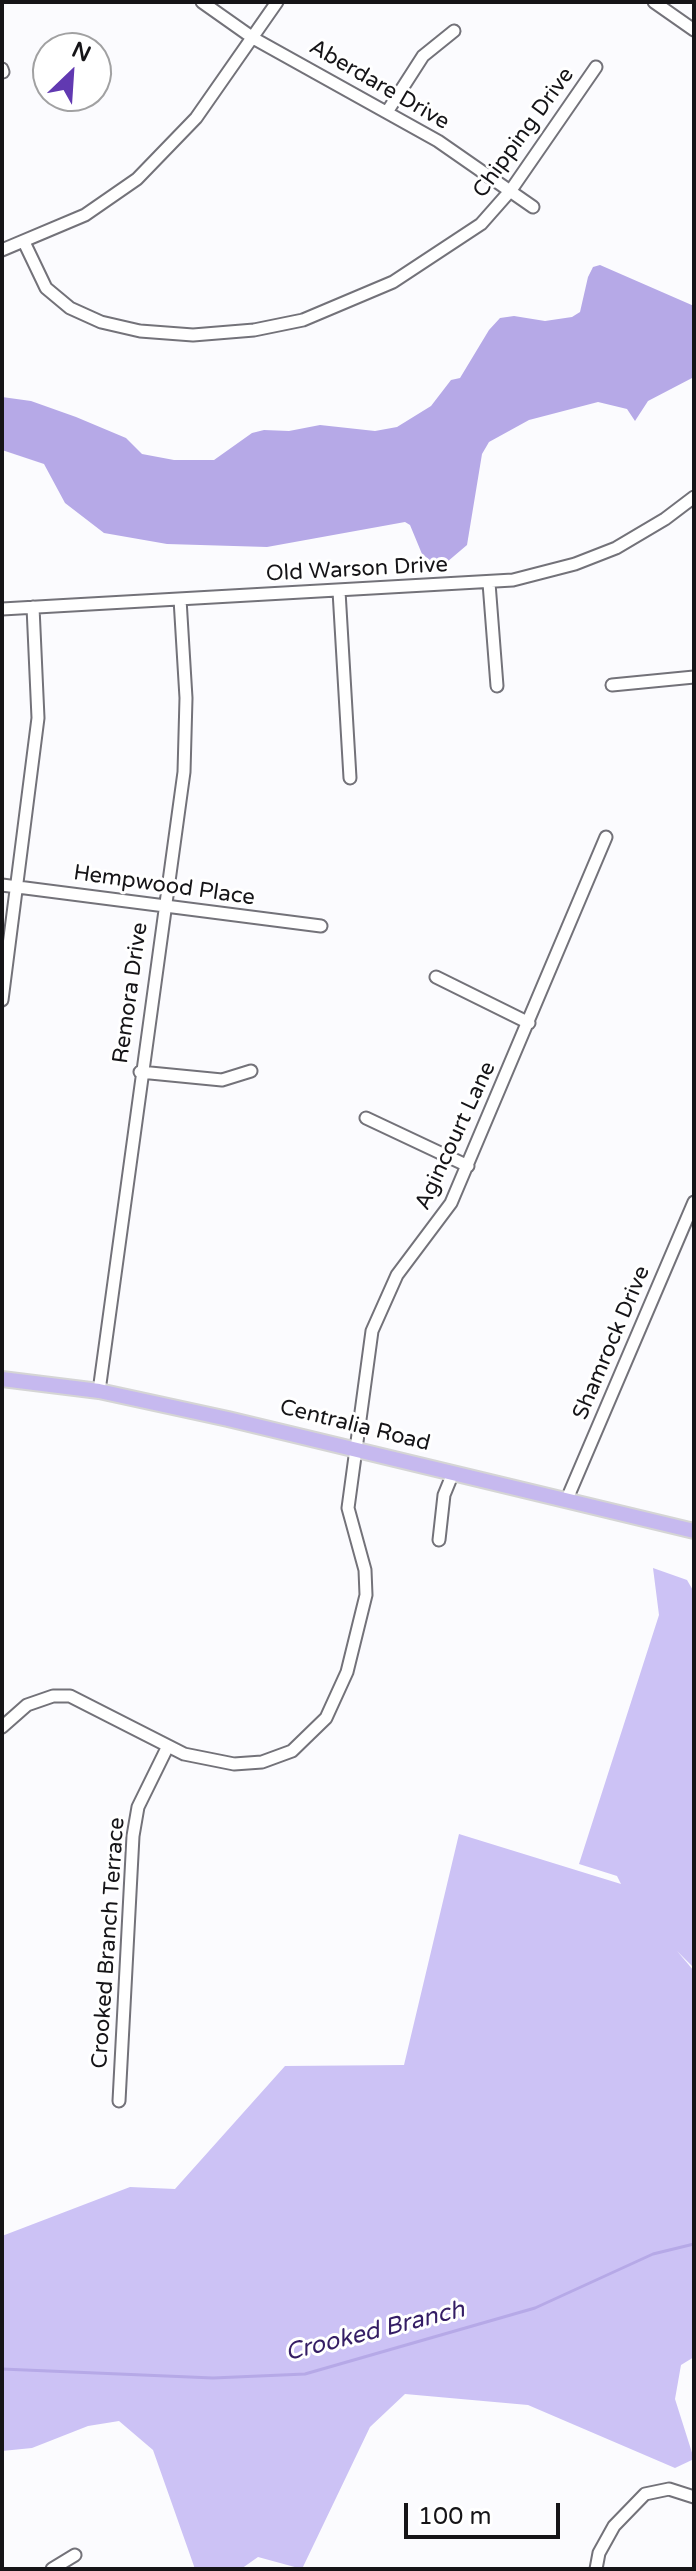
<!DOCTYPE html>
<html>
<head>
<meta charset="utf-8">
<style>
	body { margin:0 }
	#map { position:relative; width:696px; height:2571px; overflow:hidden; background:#fbfbfe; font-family:"Varela Round",sans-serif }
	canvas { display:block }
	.frame { position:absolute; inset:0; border:4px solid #151417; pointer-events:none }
	.north { position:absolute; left:32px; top:32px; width:80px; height:80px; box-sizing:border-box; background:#fff; border:2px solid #a1a1a2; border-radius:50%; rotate:25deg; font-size:22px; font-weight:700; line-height:32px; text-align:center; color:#151417 }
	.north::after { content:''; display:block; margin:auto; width:28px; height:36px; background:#6139b1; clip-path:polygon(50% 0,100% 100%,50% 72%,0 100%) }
	.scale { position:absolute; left:404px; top:2503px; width:156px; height:36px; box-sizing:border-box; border:4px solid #151417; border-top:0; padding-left:10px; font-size:24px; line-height:28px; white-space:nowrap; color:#151417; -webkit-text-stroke:6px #fff; paint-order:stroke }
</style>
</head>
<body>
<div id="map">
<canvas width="696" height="2571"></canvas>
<div class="frame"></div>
<div class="north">N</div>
<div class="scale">100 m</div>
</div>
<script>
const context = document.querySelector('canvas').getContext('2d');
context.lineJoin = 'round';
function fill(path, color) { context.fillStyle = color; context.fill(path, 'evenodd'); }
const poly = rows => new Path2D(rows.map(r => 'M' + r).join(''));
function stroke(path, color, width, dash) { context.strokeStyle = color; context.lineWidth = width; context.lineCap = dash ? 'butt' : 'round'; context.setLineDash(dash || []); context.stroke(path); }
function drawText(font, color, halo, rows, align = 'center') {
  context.font = font + ' "Varela Round",sans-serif'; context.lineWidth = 6; context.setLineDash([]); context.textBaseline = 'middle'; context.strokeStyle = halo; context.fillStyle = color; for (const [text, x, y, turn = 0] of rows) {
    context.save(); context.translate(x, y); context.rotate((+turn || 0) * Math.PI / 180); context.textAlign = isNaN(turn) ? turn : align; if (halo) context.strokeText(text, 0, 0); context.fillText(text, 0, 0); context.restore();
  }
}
fill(poly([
	[653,1568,687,1580,694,1592,694,1968,677,1951,694,1971,694,2357,681,2365,675,2399,694,2459,675,2468,528,2405,405,2394,370,2427,302,2569,258,2557,241,2569,195,2569,153,2450,119,2421,88,2426,32,2448,2,2451,2,2236,130,2187,175,2189,285,2066,404,2065,459,1834,621,1884,617,1876,579,1864,659,1615]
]), '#ccc2f5');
fill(poly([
	[600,265,694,306,694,377,648,401,635,421,627,409,598,402,529,420,489,442,482,454,467,545,447,562,434,563,422,554,410,525,405,522,267,547,167,544,104,533,65,503,44,464,2,450,2,397,31,401,76,417,126,438,142,454,174,460,214,460,252,433,264,430,289,431,320,425,375,431,397,427,431,406,451,380,460,378,489,330,500,318,514,316,545,321,572,317,580,312,588,277,593,267]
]), '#b6a9e7');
stroke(poly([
	[2,2369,213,2378,305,2374,535,2308,653,2254,694,2244]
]), '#b6a9e7', 3);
const minor = poly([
	[202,2,253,38,438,141,533,207],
	[654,2,694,30],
	[2,69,3,72],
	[387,112,423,56,454,31],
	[24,242,46,288,70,308,101,322,140,331,193,335,254,330,303,320,393,282,481,224,511,190,596,67],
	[2,250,85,215,137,179,196,118,277,2],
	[489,583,497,686],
	[339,591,350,778],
	[2,609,513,580,575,564,616,548,665,519,694,497],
	[612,685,694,677],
	[2,885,321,926],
	[436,977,529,1023],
	[2,1000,38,718,33,607],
	[140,1072,222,1080,251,1071],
	[366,1118,468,1166],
	[99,1391,184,772,186,698,180,599],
	[567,1499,694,1202],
	[439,1540,444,1495,453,1473],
	[2,1727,27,1705,53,1696,70,1696,184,1754,234,1764,262,1762,292,1751,326,1718,347,1672,366,1595,365,1570,348,1508,372,1331,397,1275,451,1203,606,837],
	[119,2101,133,1836,138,1807,168,1746],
	[52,2569,75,2555],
	[596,2569,599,2553,614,2526,645,2494,669,2489,694,2497]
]);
const major = poly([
	[2,1379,99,1391,228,1419,694,1531]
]);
stroke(minor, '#737279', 15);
stroke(major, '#d5d5d5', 18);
stroke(minor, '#fff', 11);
stroke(major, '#c6b9ef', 14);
drawText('22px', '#151417', '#fff', [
	["Aberdare Drive",379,85,30],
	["Chipping Drive",524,133,-54],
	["Old Warson Drive",357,570,-3],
	["Hempwood Place",164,886,8],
	["Remora Drive",131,993,-82],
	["Agincourt Lane",456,1136,-65],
	["Shamrock Drive",612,1343,-67],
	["Centralia Road",355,1426,14],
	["Crooked Branch Terrace",109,1943,-86]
]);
drawText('italic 24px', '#351e65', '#fff', [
	["Crooked Branch",375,2332,-14]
]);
</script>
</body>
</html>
